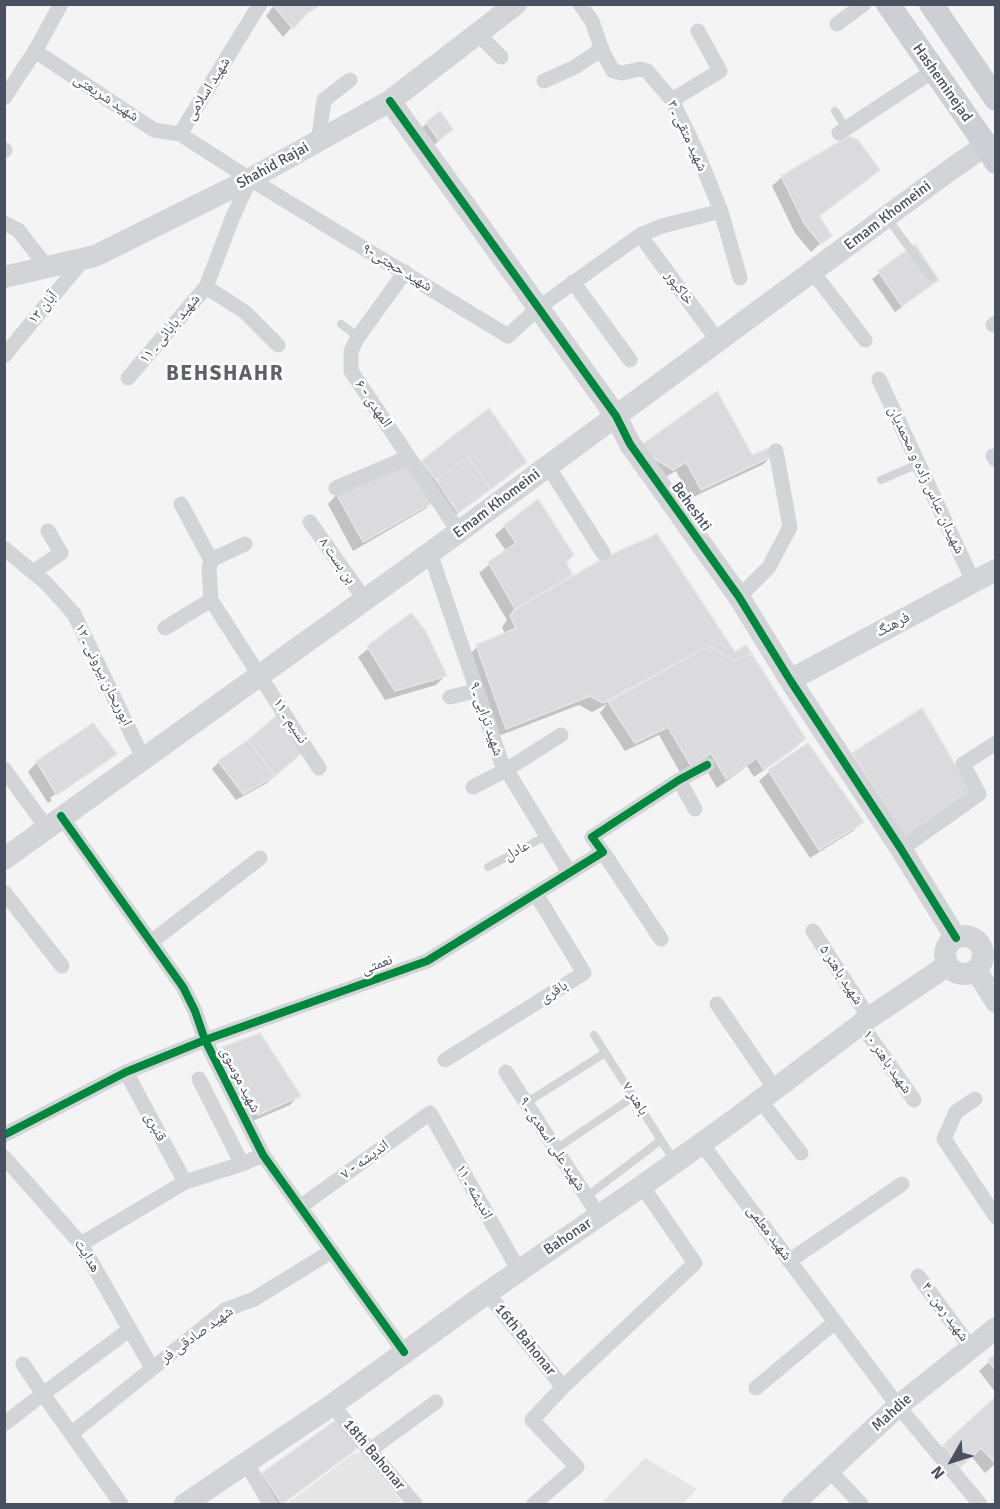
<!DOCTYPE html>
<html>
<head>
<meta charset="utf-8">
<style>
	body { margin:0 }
	#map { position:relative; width:1000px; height:1509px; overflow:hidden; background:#f4f4f4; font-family:Signika,sans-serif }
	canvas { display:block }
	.frame { position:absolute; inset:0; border:6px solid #495161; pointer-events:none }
	.north { position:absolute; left:922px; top:1431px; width:60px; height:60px; -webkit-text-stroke:4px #fff; paint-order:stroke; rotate:231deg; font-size:16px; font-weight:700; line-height:24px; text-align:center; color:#495161 }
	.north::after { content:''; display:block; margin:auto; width:21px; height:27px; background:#495161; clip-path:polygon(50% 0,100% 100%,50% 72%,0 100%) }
</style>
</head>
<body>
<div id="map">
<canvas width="1000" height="1509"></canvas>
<div class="frame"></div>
<div class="north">N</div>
</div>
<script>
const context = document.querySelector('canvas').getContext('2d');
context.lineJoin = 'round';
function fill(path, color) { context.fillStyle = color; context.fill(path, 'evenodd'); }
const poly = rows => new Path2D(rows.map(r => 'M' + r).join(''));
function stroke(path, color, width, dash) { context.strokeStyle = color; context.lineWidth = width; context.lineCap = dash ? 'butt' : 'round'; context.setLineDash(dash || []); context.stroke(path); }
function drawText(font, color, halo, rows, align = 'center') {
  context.font = font + ' Signika,"Noto Naskh Arabic",sans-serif'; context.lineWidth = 5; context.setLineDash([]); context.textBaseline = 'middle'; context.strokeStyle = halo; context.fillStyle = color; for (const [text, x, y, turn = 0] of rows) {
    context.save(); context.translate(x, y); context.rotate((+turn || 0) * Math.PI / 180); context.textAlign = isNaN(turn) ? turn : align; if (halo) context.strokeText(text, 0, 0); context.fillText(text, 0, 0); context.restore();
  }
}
fill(poly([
	[362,1451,401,1501,396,1504,287,1504,354,1453,357,1454],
	[645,1458,697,1489,683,1504,601,1504]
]), '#e5e5e6');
fill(poly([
	[275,4,322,4,300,18,283,37,266,16],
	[427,123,442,138,429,149,417,132],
	[878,170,869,179,818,217,830,235,811,252,795,233,772,186,782,177],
	[915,246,930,286,895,312,872,279],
	[773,454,764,464,691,498,676,471,662,479,629,458,751,457],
	[525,461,481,497,450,519,436,498,425,509,353,551,328,504,337,494,415,469,422,462],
	[505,526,565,562,573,577,735,654,805,739,795,748,754,777,747,766,717,788,701,761,681,774,659,735,625,751,600,713,607,704,592,712,579,705,496,737,468,656,477,647,505,634,502,627,507,620,479,573,506,551,495,535],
	[411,615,445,676,436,685,385,700,358,657],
	[808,745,863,822,853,831,810,858,759,781,769,772],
	[115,754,106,762,106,759,50,798,52,800,48,803,28,772,37,762],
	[293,760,267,783,236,800,212,769,219,762],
	[259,1034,299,1095,290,1105,248,1123,213,1058,223,1049],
	[996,1356,996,1393,979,1371],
	[996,1398,996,1463,985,1473,971,1456,950,1476,934,1455],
	[339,1419,359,1446,349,1455,283,1504,267,1504,253,1484,263,1475]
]), '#0003');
const building = poly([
	[275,4,319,4,309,11,293,29,274,6,275,4],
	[440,111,453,129,439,141,426,122,440,111],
	[849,136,858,140,880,170,819,216,832,236,821,244,804,223,781,176,849,136],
	[915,244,939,280,902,306,878,271,915,244],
	[717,391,752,455,772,447,775,455,701,490,686,462,673,470,637,448,717,391],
	[489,408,527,462,491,489,468,457,436,480,421,461,489,408],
	[468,457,491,489,458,513,436,480,468,457],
	[410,460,437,500,363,542,336,493,410,460],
	[538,499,574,555,566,562,573,575,515,609,488,562,516,543,504,525,538,499],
	[657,534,735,652,746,645,752,654,733,661,712,647,701,650,603,703,590,696,506,729,476,645,516,628,510,616,515,609,606,557,657,534],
	[411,613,425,630,447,676,395,691,367,646,411,613],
	[712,647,733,661,752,654,806,739,763,769,757,758,726,779,711,753,691,766,668,727,635,743,608,702,701,650,712,647],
	[922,708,972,794,906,838,852,753,922,708],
	[277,715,302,753,275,776,248,740,277,715],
	[93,723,117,754,57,795,36,761,93,723],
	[248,740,275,776,243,794,218,761,248,740],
	[808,743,864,822,819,850,768,770,808,743],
	[260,1033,301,1096,258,1115,222,1047,260,1033],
	[996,1354,996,1371,988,1360,996,1354],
	[996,1396,996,1464,981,1448,960,1468,943,1445,996,1396],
	[340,1417,361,1446,282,1504,262,1473,340,1417]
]);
fill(building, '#dbdbdd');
stroke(building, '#e5e5e7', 1.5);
stroke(poly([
	[835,111,846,128],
	[887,218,931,277],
	[341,324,358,337],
	[881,480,918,464],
	[488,867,546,836],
	[594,1035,675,1162],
	[526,1103,605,1053],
	[556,1149,633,1097],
	[586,1197,661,1140]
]), '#d2d4d7', 8);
stroke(poly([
	[260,4,180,134,250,179,508,336,538,308,640,235,662,226,721,211],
	[580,4,592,21,603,53,613,71,622,73,640,69,647,71,672,100,697,152,721,211,740,278],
	[837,24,864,4],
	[478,34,501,57],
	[35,51,154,130,180,134],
	[544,81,575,67,602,49],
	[4,98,35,51,61,4],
	[672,100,720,71,698,31],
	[839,133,933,71],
	[318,142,324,100,350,80],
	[4,150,5,150],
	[4,223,18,230,47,267],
	[640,235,718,341],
	[812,271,865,340],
	[405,272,358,337,351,351,351,371,459,532],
	[573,282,630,360],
	[206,287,245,312,278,345],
	[993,325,996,323],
	[4,356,83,260],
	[128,378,206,287,232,219,250,179],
	[879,379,973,581],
	[993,456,996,460],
	[548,466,603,553],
	[336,488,409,457],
	[181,504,211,560,209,569,211,600,319,768],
	[310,522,365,600],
	[4,548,46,583,74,614,143,758],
	[430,553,501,761,569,872],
	[211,560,245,544],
	[33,572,61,553,48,531],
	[739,597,769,567,790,527,776,451],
	[165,628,211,600],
	[450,697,476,691],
	[4,769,46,827],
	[679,780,695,809],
	[473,787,506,770,561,735],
	[61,816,183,987,195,1011,205,1040,263,1155,404,1352],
	[901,849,979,794,963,764,996,743],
	[603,852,661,939],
	[4,892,62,966],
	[813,931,869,1018],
	[151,942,260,858],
	[717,1004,775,1089],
	[861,1024,914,1100],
	[445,1060,584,973,536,894],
	[126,1072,185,1182],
	[506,1072,599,1216],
	[199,1079,242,1164],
	[975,1099,956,1112,944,1139,996,1217],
	[760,1100,801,1153],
	[4,1135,126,1072,205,1040,427,961,603,852,592,837,679,780,707,765],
	[702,1144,898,1406,980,1504],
	[4,1157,81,1244,152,1368],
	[300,1207,430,1113,519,1271],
	[81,1244,185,1182,242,1164,263,1155],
	[789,1261,902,1184],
	[918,1276,971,1348],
	[487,1293,563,1387],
	[756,1388,835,1322],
	[332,1405,415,1504],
	[4,1424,43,1394,23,1364],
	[71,1434,225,1310,254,1299,332,1251],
	[370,1450,436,1402],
	[247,1464,270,1504],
	[829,1470,861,1504],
	[121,1504,43,1394,129,1330],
	[534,1504,577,1467,532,1420,563,1387,695,1263,642,1186]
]), '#d2d4d7', 15);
stroke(poly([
	[390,101,616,416,630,444,739,597,790,680,901,849,956,938],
	[4,277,95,256,250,179,390,101,516,4],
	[790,680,996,570],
	[4,859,430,553,950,170,986,145],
	'945 955a19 19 0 1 1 38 0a19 19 0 1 1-38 0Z',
	[976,970,996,1002],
	[185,1504,332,1405,487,1293,642,1186,730,1123,869,1018,948,965],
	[793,1504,898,1406,996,1328]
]), '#d2d4d8', 22);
stroke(poly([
	[888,4,986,145,996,162],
	[931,4,996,99]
]), '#cdcfd4', 24);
stroke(poly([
	[390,101,616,416,630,444,739,597,790,680,901,849,956,938],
	[61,816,183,987,195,1011,205,1040,263,1155,404,1352],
	[4,1135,126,1072,205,1040,427,961,603,852,592,837,679,780,707,765]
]), '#00873e', 8);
drawText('15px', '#495161', '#fff', [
	["Hasheminejad",942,83,55],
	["شهید اسلامی",208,89,-58],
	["شهید شریعتی",106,98,33],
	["شهید متقی ـ ۳",687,136,65],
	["Shahid Rajai",273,166,-29],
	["Emam Khomeini",888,216,-37],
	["شهید حجتی-۹",397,268,31],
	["خاکپور",679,288,54],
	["۱۳ آبان",43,308,-51],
	["شهید بابائی ـ ۱۱",170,329,-50],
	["المهدی - ۶",373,404,56],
	["شهیدان عباس زاده و محمدیان",926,480,65],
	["Emam Khomeini",497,504,-37],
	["Beheshti",691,507,54],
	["بن بست ۸",337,561,55],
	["فرهنگ",893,625,-28],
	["ابوریحان بیرونی ـ ۱۲",103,675,64],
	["شهید ترابی ـ ۹",486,719,71],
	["نسیم ـ ۱۱",290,721,57],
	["عادل",517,851,-28],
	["نعمتی",377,965,-20],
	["شهید باهنر ۵",841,975,57],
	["باقری",554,992,-32],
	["شهید باهنر ۱۰",887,1062,55],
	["شهید موسوی",240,1080,63],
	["باهنر ۷",635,1099,58],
	["قنبری",155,1127,62],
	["شهید علی اسعدی ـ ۹",552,1144,57],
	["اندیشه - ۷",365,1160,-36],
	["اندیشه ـ ۱۱",474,1192,61],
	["شهید معلمی",769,1233,53],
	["Bahonar",568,1237,-34],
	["هدایت",87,1256,58],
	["شهید رمن ـ ۴",945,1312,54],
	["شهید صادقی فر",197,1335,-36],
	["16th Bahonar",525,1340,51],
	["Mahdie",892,1413,-42],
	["18th Bahonar",374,1455,50]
]);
context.letterSpacing = '1.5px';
drawText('bold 21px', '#5f6168', '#fff', [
	["BEHSHAHR",225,374]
]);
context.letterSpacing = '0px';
</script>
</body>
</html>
